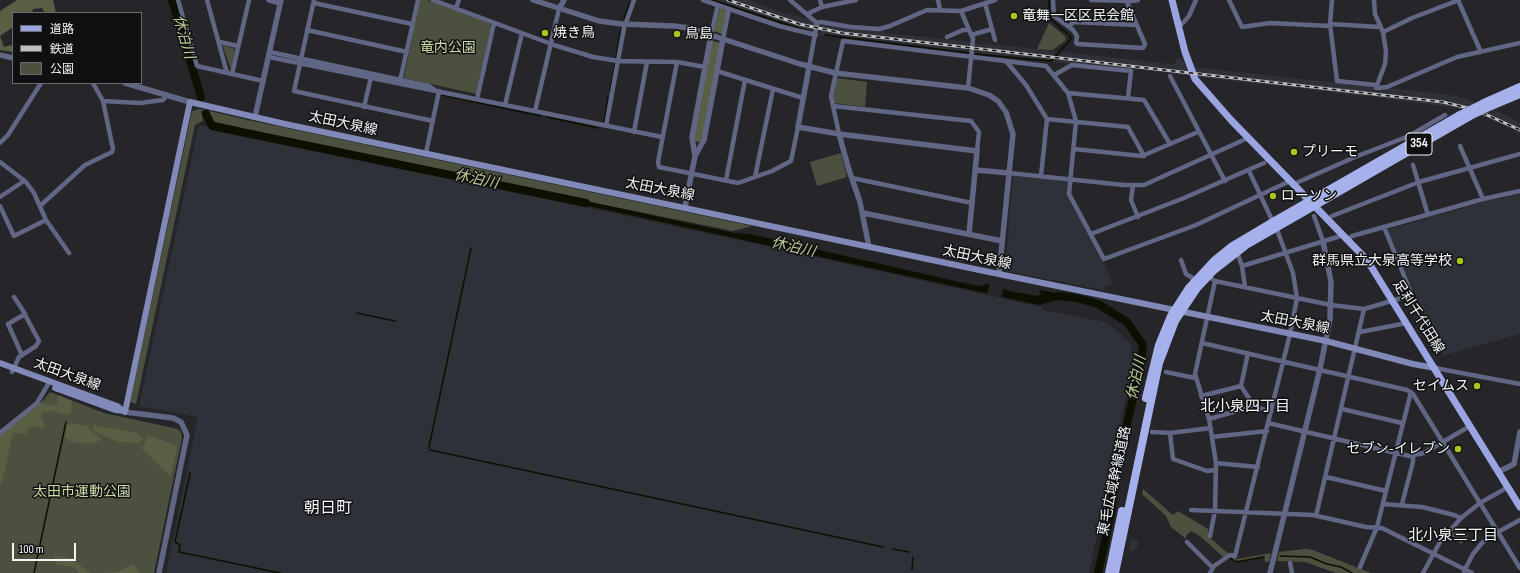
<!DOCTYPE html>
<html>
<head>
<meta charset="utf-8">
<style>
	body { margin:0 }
	#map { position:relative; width:1520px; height:573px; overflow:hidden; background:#26262a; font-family:"Sofia Sans Condensed","Noto Sans JP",sans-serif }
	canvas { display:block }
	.legend { position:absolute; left:12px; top:12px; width:130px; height:72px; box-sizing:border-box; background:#0f1011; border:1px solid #6b6c6d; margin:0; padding:5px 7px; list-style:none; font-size:12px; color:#f4f5f7 }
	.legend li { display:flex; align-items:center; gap:8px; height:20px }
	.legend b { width:20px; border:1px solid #6b6c6d }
	.scale { position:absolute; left:12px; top:543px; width:64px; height:18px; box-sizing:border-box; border:2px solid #f4f5f7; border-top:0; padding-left:5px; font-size:12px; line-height:14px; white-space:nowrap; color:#f4f5f7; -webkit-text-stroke:3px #0f1011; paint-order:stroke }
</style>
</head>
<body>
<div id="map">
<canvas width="1520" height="573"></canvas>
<ul class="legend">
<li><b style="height:5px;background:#99a4e0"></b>道路</li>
<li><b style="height:5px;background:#bebfc1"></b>鉄道</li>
<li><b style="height:11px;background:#4b503f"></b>公園</li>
</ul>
<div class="scale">100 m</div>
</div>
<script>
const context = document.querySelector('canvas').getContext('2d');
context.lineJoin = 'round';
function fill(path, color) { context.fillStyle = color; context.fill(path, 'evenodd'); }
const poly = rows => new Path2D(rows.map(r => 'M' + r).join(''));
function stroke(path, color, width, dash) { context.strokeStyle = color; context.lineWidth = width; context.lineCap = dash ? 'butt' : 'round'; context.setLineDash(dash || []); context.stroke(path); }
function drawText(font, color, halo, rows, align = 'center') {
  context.font = font + ' "Sofia Sans Condensed","Noto Sans JP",sans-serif'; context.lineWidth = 3; context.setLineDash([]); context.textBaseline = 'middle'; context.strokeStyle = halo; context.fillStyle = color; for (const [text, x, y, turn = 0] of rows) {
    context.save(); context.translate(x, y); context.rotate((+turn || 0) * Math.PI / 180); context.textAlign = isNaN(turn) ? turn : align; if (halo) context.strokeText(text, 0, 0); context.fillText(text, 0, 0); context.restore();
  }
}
fill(poly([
	[715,0,749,0,786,14,812,20,816,24,815,31,812,33,812,31],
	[825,24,862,30,883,29,885,33,972,42,970,52,846,37,826,34,824,35,819,35,821,26],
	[975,43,1010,46,1057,51,1048,61,975,53],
	[1063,52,1171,64,1175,63,1176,59,1182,58,1191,76,1144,70,1052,62],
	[1193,67,1372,87,1374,89,1371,94,1365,96,1198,77],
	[1388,88,1451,95,1483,104,1520,123,1520,134,1488,118,1456,108,1372,97,1376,91],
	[199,125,734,239,987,295,990,283,1004,285,1002,299,1042,307,1042,310,1106,322,1130,343,1134,358,1089,573,166,573,198,417,139,406],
	[1013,176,1067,181,1074,205,1104,262,1113,285,1106,286,1104,290,1006,271,1004,267,1009,234,1008,234],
	[1520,194,1520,334,1443,356,1387,230,1487,201],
	[1131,539,1139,541,1137,548,1129,552]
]), '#2f3139');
fill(poly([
	[419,0,427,0,457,10,489,23,491,26,476,94,404,78],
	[1049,23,1065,36,1066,40,1053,50,1037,49],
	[223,45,235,49,231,70,223,47],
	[837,78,867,82,865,107,834,103,833,96],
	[201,109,248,120,752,226,733,231,354,154,212,121,207,111,201,110,203,121,195,125,136,404,130,402,192,111],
	[841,153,847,177,817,186,810,162],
	[50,392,104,413,178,429,181,432,182,438,154,573,0,573,0,439,39,405],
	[1143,489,1173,515,1178,511,1208,529,1208,536,1229,554,1224,558,1200,536,1191,531,1186,536,1186,539,1171,527,1166,516,1142,494],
	[1458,528,1468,536,1461,544,1451,535],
	[1305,549,1313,550,1371,573,1336,573,1305,562,1277,561,1279,552],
	[1271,553,1269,562,1265,562,1264,556,1239,561,1234,560,1231,557,1237,559]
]), '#4b503f');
fill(poly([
	[17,0,53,0,56,13,45,13,42,8,33,9,32,13,13,13,13,27,0,36,4,47,12,45,13,52,0,50,0,11],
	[720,8,727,11,722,34,714,31],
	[712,41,721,43,704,134,700,142,695,141,694,137],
	[58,395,72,401,71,413,64,415,52,411,43,412,41,418,46,427,41,429,37,426,29,427,27,434,13,433,2,483,0,484,0,434,41,402,57,406],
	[67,423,87,426,101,440,91,444,71,442,65,438],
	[94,425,138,433,143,439,139,443,117,442,96,432,92,428],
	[148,435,177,446,171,477,142,449],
	[54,555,70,558,90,573,80,573,73,567,57,565],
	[133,564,140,573,99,573,117,572]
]), '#585f43');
fill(poly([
	[577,199,734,233,750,234,977,286,989,284,1009,291,1037,296,1042,294,1039,292,1040,290,1066,295,1068,297,1039,305,575,203]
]), '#0b1000');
fill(poly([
	[990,283,1004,286,1001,298,987,295]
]), '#26262a');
stroke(poly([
	[712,0,807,31],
	[624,19,630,2],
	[825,35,969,53],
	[976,54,1051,61,1071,39,1070,36,1049,17,1049,0],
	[278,56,286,58],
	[616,57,621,29],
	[610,91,615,64],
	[442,95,541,116],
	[547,117,598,128],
	[604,122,608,97],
	[471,248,429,447,430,450,883,547],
	[357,313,395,321],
	[190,473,175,542,180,545,179,552,280,573],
	[893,549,909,552],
	[1280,556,1310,557,1327,564,1341,567,1352,573],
	[1230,558,1236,562,1264,557],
	[912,569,913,557],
	[34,573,66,422]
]), '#0b1000', 1.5);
stroke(poly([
	[172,0,201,97],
	[206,114,212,126,586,203],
	[1058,296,1076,298,1098,304,1127,322,1143,345,1141,362,1114,482,1112,508,1098,573]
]), '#0b1000', 8);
stroke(poly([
	[178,0,197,66,263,81],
	[207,0,227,73],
	[314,0,294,91,433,121],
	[433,0,554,45,593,57,618,61,677,62,705,67],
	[703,0,779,26,816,35],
	[790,0,817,23,809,67],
	[820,0,822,7],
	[938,0,940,9],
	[1053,0,1054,16,1073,30,1077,36,1076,43,1078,44,1143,48,1145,44,1126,0],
	[1091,0,1132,1,1138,0],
	[1229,0,1242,27,1270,23,1330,26],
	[1332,0,1330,24,1337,81,1376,85],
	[1374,0,1375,14,1383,32,1386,52,1385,64,1376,88,1377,88,1387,87,1457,57,1520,43],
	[1458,0,1480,50],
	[314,3,412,24],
	[985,3,995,40],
	[456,8,459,0],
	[961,11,973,39,968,88],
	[807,14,822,7,856,0],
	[817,23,821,22,851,27,879,29,890,26,927,10,961,11,995,0],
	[1178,24,1182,24,1189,16,1196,0],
	[1330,24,1380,27],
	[1069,27,1073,22,1137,25],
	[307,30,407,52],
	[1383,32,1412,18,1459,0],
	[711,35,718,5],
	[971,35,992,29],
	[947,37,963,30,969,30],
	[723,39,729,9],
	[220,42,238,46],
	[270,52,429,86,435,90],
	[269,57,662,137],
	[1006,61,1026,85,1047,119,1041,176],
	[677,62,658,162,659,167,738,183,772,171,791,161,798,127],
	[717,71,803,98],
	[232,74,249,0],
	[1054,75,1072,65,1131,71,1128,97],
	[1170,76,1225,181],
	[400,81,418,0],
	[1068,93,1144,100,1170,144],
	[477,99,494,23],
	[103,101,140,103,163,100,167,95],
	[505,105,522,33],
	[833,106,971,121,979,132,977,151],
	[364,107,371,77],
	[535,111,559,9],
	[1047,119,1128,127,1144,156],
	[606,126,624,28,634,0],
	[634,132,647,62],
	[839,134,831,96,843,41,1046,66,1068,93,1076,121,1069,194,1104,259,1196,225,1290,181],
	[0,143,8,135,41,83],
	[1460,146,1483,199],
	[1074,149,1142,156,1198,132],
	[426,153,439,91],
	[0,162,26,182,34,193,46,220,69,253],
	[1413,165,1428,215],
	[1249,171,1273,222],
	[1009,173,1124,185,1144,185,1248,138],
	[755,177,773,89],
	[852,178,972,203],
	[726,180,745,80],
	[1294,184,1355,157,1409,136,1445,115],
	[1133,186,1131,200,1138,217],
	[0,197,24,181],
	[0,206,14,236,46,220],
	[40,206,85,165,112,152,113,149,103,101,93,83],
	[1314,216,1323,241],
	[1332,216,1419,182,1520,154],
	[1091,234,1184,198,1264,163],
	[1348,239,1352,236,1483,199,1520,191],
	[1237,252,1242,266,1245,287],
	[1181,260,1186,274,1196,280],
	[1242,266,1344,235],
	[1208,276,1215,281,1331,305,1364,309,1412,295,1384,227],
	[1360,332,1407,323],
	[1202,343,1407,390,1413,394,1520,568],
	[22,355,8,324,25,314],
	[1435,368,1520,384],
	[12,372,19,357,36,346,39,341,22,309,14,297],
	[1166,372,1195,378],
	[1241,386,1254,406,1271,412],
	[1201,396,1241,386,1248,353],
	[1342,409,1402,423],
	[1209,419,1254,406],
	[1268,423,1409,456,1424,453,1470,426],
	[1152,432,1170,433,1211,428],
	[0,433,37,403,50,381],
	[1170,433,1173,459,1207,471,1215,470],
	[1212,437,1267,431],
	[1216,463,1258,467],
	[1326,477,1386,491],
	[1383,504,1422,507,1454,515,1461,518],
	[1402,504,1413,462,1413,456],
	[1191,510,1313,515,1366,527,1382,528,1472,573],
	[1316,516,1364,309],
	[1210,536,1215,511,1216,463,1209,419,1195,374,1215,281],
	[1187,542,1213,568],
	[1290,563,1292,573],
	[1360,567,1377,527,1411,392],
	[1464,571,1473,554,1482,543,1498,532,1520,520],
	[1210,573,1214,566,1230,555,1235,556,1290,334,1297,298,1293,273,1276,227],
	[1423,573,1440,542,1461,518,1480,503,1508,487]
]), '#606683', 4.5);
stroke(poly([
	[269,0,280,3],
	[533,0,599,21,622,24,674,26,689,28,800,64,835,73,968,88,989,95,998,101,1006,112,1013,134,999,274],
	[559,9,564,0],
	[0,55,13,58],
	[809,67,798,127,839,134,977,151,969,234],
	[125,83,190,102],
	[255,117,281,0],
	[839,134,849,170,860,202,869,247],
	[695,156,704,140,723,39],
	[976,170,1009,173],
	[685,207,695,156,692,137,711,35],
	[863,213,1002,241],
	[125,412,173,418,181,422,187,435,159,573],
	[1498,472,1514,464,1520,432],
	[1270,573,1320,369,1330,319,1331,282,1323,241]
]), '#606683', 5.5);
stroke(poly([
	[0,363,117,406,125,412],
	[55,388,115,410,124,411],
	[125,412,190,102,285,124,989,272,1326,341,1413,364,1435,368]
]), '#8089b7', 6);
stroke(poly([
	[1172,0,1185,52,1195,79,1231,120,1367,260,1520,507]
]), '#99a4e0', 7);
stroke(poly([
	[1484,103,1520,87],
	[1491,106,1520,94],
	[1146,398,1159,345,1171,316,1189,288,1215,260,1231,247,1273,222,1460,115],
	[1109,573,1122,511],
	[1115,573,1159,363,1175,321,1197,288,1214,270,1246,245,1470,116]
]), '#a6b1ec', 8);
const rail = poly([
	[728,0,799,24,842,33,1443,102,1476,110,1520,130]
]);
stroke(rail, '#bebfc1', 3);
stroke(rail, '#0f1011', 1.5, [4.5]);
stroke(poly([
	[1460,115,1484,103],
	[1470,116,1491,106]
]), '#a6b1ec', 8);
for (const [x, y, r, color] of [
	[1014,16,4,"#a9c71a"],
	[545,33,4,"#a9c71a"],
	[677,34,4,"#a9c71a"],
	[1294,152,4,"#a9c71a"],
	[1273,196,4,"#a9c71a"],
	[1460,261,4,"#a9c71a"],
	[1477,386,4,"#a9c71a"],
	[1458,449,4,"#a9c71a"]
]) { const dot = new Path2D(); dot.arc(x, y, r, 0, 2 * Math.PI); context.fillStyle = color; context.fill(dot); stroke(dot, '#0f1011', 1.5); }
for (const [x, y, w] of [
	[1419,144,26]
]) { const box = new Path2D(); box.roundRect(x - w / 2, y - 11, w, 22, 3); context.fillStyle = '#0f1011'; context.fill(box); stroke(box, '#f4f5f7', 1); }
drawText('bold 13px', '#f4f5f7', null, [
	["354",1419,144]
]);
drawText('14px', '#f4f5f7', '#0f1011', [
	["竜舞一区区民会館",1022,16],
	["焼き鳥",553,33],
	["鳥島",685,34],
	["プリーモ",1302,152],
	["ローソン",1281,196],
	["群馬県立大泉高等学校",1452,261,"right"],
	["セイムス",1469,386,"right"],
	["セブン-イレブン",1450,449,"right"]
], 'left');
drawText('14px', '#cedda7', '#0f1011', [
	["竜内公園",448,48],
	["太田市運動公園",82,492]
]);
drawText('14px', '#f4f5f7', '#0f1011', [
	["太田大泉線",343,124,12],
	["太田大泉線",660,190,11],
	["太田大泉線",977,258,12],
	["足利千代田線",1418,317,58],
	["太田大泉線",1295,323,11],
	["太田大泉線",67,375,20],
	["東毛広域幹線道路",1115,481,-78]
]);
drawText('italic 15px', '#b9c892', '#0f1011', [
	["休泊川",183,37,74],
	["休泊川",476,180,12],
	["休泊川",793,248,13],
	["休泊川",1137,378,-78]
]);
drawText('15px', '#f4f5f7', '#0f1011', [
	["北小泉四丁目",1245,407],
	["北小泉三丁目",1453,536]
]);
drawText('16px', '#f4f5f7', '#0f1011', [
	["朝日町",328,509]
]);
</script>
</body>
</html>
